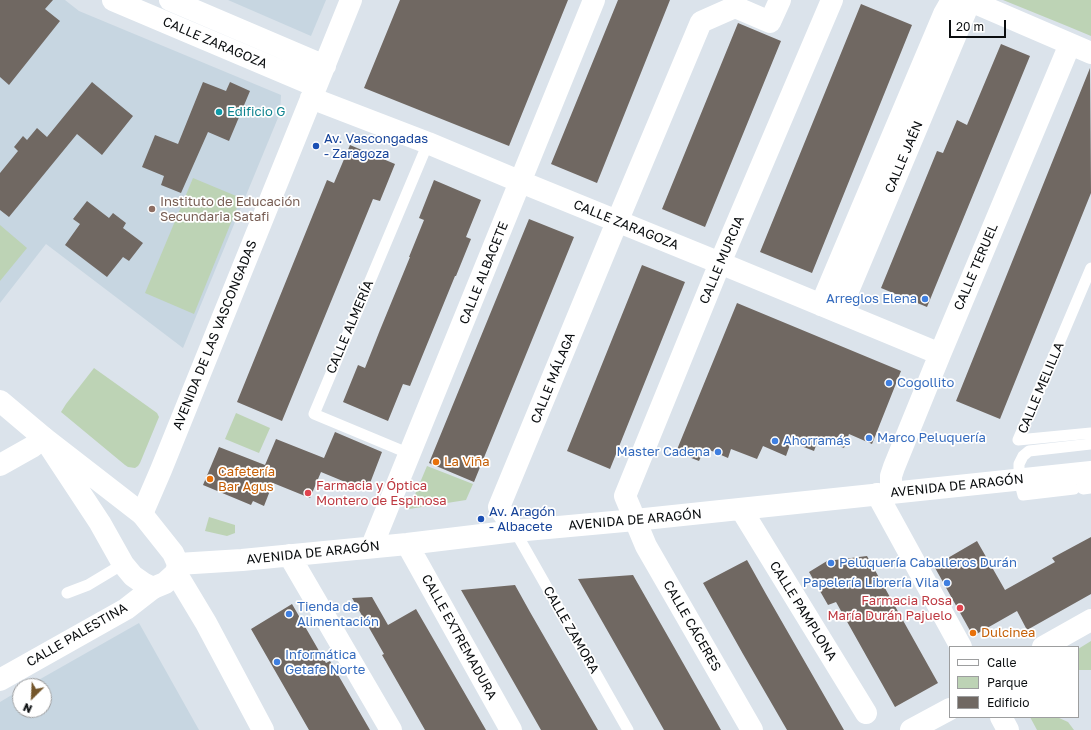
<!DOCTYPE html>
<html>
<head>
<meta charset="utf-8">
<style>
	body { margin:0 }
	#map { position:relative; width:1091px; height:730px; overflow:hidden; background:#dbe3eb; font-family:"Golos Text",sans-serif }
	canvas { display:block }
	.legend { position:absolute; left:949px; top:646px; width:130px; height:72px; box-sizing:border-box; background:#fff; border:1px solid #9d9e9f; margin:0; padding:5px 7px; list-style:none; font-size:12px; color:#0a0d0f }
	.legend li { display:flex; align-items:center; gap:8px; height:20px }
	.legend b { width:20px; border:1px solid #9d9e9f }
	.north { position:absolute; left:12px; top:678px; width:40px; height:40px; box-sizing:border-box; background:#fff; border:1px solid #9d9e9f; border-radius:50%; rotate:204deg; font-size:11px; font-weight:700; line-height:16px; text-align:center; color:#0a0d0f }
	.north::after { content:''; display:block; margin:auto; width:14px; height:18px; background:#74562b; clip-path:polygon(50% 0,100% 100%,50% 72%,0 100%) }
	.scale { position:absolute; left:949px; top:20px; width:57px; height:18px; box-sizing:border-box; border:2px solid #0a0d0f; border-top:0; padding-left:5px; font-size:12px; line-height:14px; white-space:nowrap; color:#0a0d0f; -webkit-text-stroke:3px #fff; paint-order:stroke }
</style>
</head>
<body>
<div id="map">
<canvas width="1091" height="730"></canvas>
<ul class="legend">
<li><b style="height:5px;background:#fff"></b>Calle</li>
<li><b style="height:11px;background:#bdd3b5"></b>Parque</li>
<li><b style="height:11px;background:#706862"></b>Edificio</li>
</ul>
<div class="north">N</div>
<div class="scale">20 m</div>
</div>
<script>
const context = document.querySelector('canvas').getContext('2d');
context.lineJoin = 'round';
function fill(path, color) { context.fillStyle = color; context.fill(path, 'evenodd'); }
const poly = rows => new Path2D(rows.map(r => 'M' + r).join(''));
function stroke(path, color, width, dash) { context.strokeStyle = color; context.lineWidth = width; context.lineCap = dash ? 'butt' : 'round'; context.setLineDash(dash || []); context.stroke(path); }
function drawText(font, color, halo, rows, align = 'center') {
  context.font = font + ' "Golos Text",sans-serif'; context.lineWidth = 3.5; context.setLineDash([]); context.textBaseline = 'middle'; context.strokeStyle = halo; context.fillStyle = color; for (const [text, x, y, turn = 0] of rows) {
    context.save(); context.translate(x, y); context.rotate((+turn || 0) * Math.PI / 180); context.textAlign = isNaN(turn) ? turn : align; if (halo) context.strokeText(text, 0, 0); context.fillText(text, 0, 0); context.restore();
  }
}
fill(poly([
	[0,0,65,0,79,11,281,95,280,113,183,348,46,244,0,303],
	[228,0,326,0,311,36],
	[139,623,199,730,0,730,0,702,20,690,20,710,44,710,44,686,28,686]
]), '#c7d6e1');
fill(poly([
	[1003,0,1091,0,1091,36,1067,26],
	[193,178,241,198,194,314,145,293],
	[0,225,27,248,0,281],
	[94,368,157,413,159,417,140,463,138,466,135,468,128,467,125,465,61,412,66,404],
	[236,413,270,428,259,453,225,439],
	[427,466,473,484,466,500,409,509],
	[209,517,235,525,235,533,227,536,205,531],
	[1091,641,1091,670,1078,670,1078,649],
	[1030,717,1057,717,1068,722,1074,730,1037,730]
]), '#bdd3b5');
fill(poly([
	[0,0,53,0,45,9,60,21,9,85,0,77],
	[400,0,568,0,509,146,364,88],
	[618,0,670,0,597,183,551,164],
	[861,4,912,25,812,273,760,252],
	[738,23,781,41,705,227,662,209],
	[1001,44,1030,56,927,307,881,288,937,151,943,153,957,120,967,125],
	[1090,68,1091,193,1000,419,956,401],
	[92,82,133,116,102,155,77,134,9,217,0,210,0,173,18,151,14,147,23,136,27,140,37,128,47,137],
	[203,82,226,91,230,82,250,91,229,141,208,132,181,193,161,185,164,176,142,167,155,135,178,144],
	[350,145,395,164,380,201,373,199,282,421,237,402,327,180,334,183],
	[434,180,481,200,466,237,471,239,456,276,455,276,410,386,403,384,388,421,343,402,358,365,365,368,380,330,410,257,409,257,424,220,419,218],
	[87,201,109,218,113,213,126,223,123,228,143,243,129,261,123,257,107,277,65,245,80,224,73,219],
	[529,219,574,237,474,482,429,463],
	[642,265,685,282,610,469,567,451],
	[737,303,901,371,872,444,849,434,844,448,819,438,814,451,791,442,786,456,763,446,757,459,731,449,728,458,705,448,699,461,676,452],
	[335,432,382,452,367,491,321,472,310,498,273,483,264,506,253,501,251,505,203,485,219,447,265,465,276,439,324,458],
	[1091,537,1091,594,1027,630,1017,611,973,636,934,566,977,541,1005,590,1055,562,1052,558],
	[867,556,938,683,895,707,836,602,828,605,809,572,827,561],
	[747,560,766,594,844,730,787,730,743,654,703,583],
	[633,575,674,647,721,730,664,730,578,579],
	[515,585,530,612,598,730,541,730,461,590],
	[372,597,388,625,416,609,486,730,425,730,382,655,384,654,352,598],
	[292,604,326,663,330,661,370,730,309,730,251,629]
]), '#706862');
stroke(poly([
	[1091,268,1018,440,1091,433],
	[410,454,314,414,428,143],
	[1081,473,1083,489,1091,488],
	[1074,489,1023,495,1019,480,1019,464,1023,456,1029,451,1091,444],
	[515,531,628,730],
	[67,593,88,585,123,564]
]), '#fff', 11);
stroke(poly([
	[113,0,316,86],
	[170,0,325,66],
	[968,0,1091,53],
	[311,98,428,143,521,182,720,263,940,354],
	[821,305,944,14,952,0],
	[847,315,848,291,970,1],
	[0,465,32,447,44,438],
	[892,493,891,483,891,476,894,467,940,354,1070,44],
	[877,494,961,647],
	[741,509,866,713],
	[142,514,161,470,351,0],
	[515,531,499,507,617,222,701,22,735,7,770,22,780,0],
	[407,544,511,730],
	[372,546,594,0],
	[289,555,391,730],
	[178,564,242,560,407,544,515,531,635,520,1091,472],
	[1043,647,1091,620],
	[0,680,126,609,153,588],
	[1001,717,1008,730],
	[752,730,646,546,625,496,720,263,832,0],
	[911,730,950,709]
]), '#fff', 22);
stroke(poly([
	[0,401,44,438,142,514,173,553,178,564,176,573,165,583,153,588,143,583,133,576,123,564,100,523,44,438],
	[176,573,206,623,263,730]
]), '#fff', 22);
for (const [x, y, r, color] of [
	[219,112,4,"#0f9aa8"],
	[316,146,4,"#1a4fb4"],
	[152,209,4,"#8d6e63"],
	[925,299,4,"#3f7fe0"],
	[889,383,4,"#3f7fe0"],
	[869,438,4,"#3f7fe0"],
	[775,441,4,"#3f7fe0"],
	[718,452,4,"#3f7fe0"],
	[436,462,4,"#e8710a"],
	[210,479,4,"#e8710a"],
	[308,493,4,"#e0444e"],
	[481,519,4,"#1a4fb4"],
	[831,563,4,"#3f7fe0"],
	[947,583,4,"#3f7fe0"],
	[960,608,4,"#e0444e"],
	[289,614,4,"#3f7fe0"],
	[973,633,4,"#e8710a"],
	[277,662,4,"#3f7fe0"]
]) { const dot = new Path2D(); dot.arc(x, y, r, 0, 2 * Math.PI); context.fillStyle = color; context.fill(dot); stroke(dot, '#fff', 1.5); }
drawText('13px', '#0a0d0f', '#fff', [
	["CALLE ZARAGOZA",215,43,23],
	["CALLE JAÉN",904,157,-67],
	["CALLE ZARAGOZA",626,225,22],
	["CALLE MURCIA",722,260,-67],
	["CALLE TERUEL",976,267,-67],
	["CALLE ALBACETE",484,273,-68],
	["CALLE ALMERÍA",350,327,-67],
	["AVENIDA DE LAS VASCONGADAS",215,335,-68],
	["CALLE MÁLAGA",553,378,-68],
	["CALLE MELILLA",1041,388,-67],
	["AVENIDA DE ARAGÓN",957,486,-6],
	["AVENIDA DE ARAGÓN",635,520,-5],
	["AVENIDA DE ARAGÓN",313,553,-6],
	["CALLE PAMPLONA",803,611,58],
	["CALLE CÁCERES",692,626,60],
	["CALLE ZAMORA",571,630,60],
	["CALLE PALESTINA",77,635,-30],
	["CALLE EXTREMADURA",459,637,61]
]);
drawText('13px', '#0d838f', '#fff', [
	["Edificio G",227,112]
], 'left');
drawText('13px', '#164399', '#fff', [
	["Av. Vascongadas",324,139],
	["- Zaragoza",324,154],
	["Av. Aragón",489,512],
	["- Albacete",489,527]
], 'left');
drawText('13px', '#785e54', '#fff', [
	["Instituto de Educación",160,202],
	["Secundaria Satafi",160,217]
], 'left');
drawText('13px', '#366cbe', '#fff', [
	["Arreglos Elena",917,299,"right"],
	["Cogollito",897,383],
	["Marco Peluquería",877,438],
	["Ahorramás",783,441],
	["Master Cadena",710,452,"right"],
	["Peluquería Caballeros Durán",839,563],
	["Papelería Librería Vila",939,583,"right"],
	["Tienda de",297,607],
	["Alimentación",297,622],
	["Informática",285,655],
	["Getafe Norte",285,670]
], 'left');
drawText('13px', '#c56008', '#fff', [
	["La Viña",444,462],
	["Cafetería",218,472],
	["Bar Agus",218,487],
	["Dulcinea",981,633]
], 'left');
drawText('13px', '#be3a42', '#fff', [
	["Farmacia y Óptica",316,486],
	["Montero de Espinosa",316,501],
	["Farmacia Rosa",952,601,"right"],
	["María Durán Pajuelo",952,616,"right"]
], 'left');
</script>
</body>
</html>
